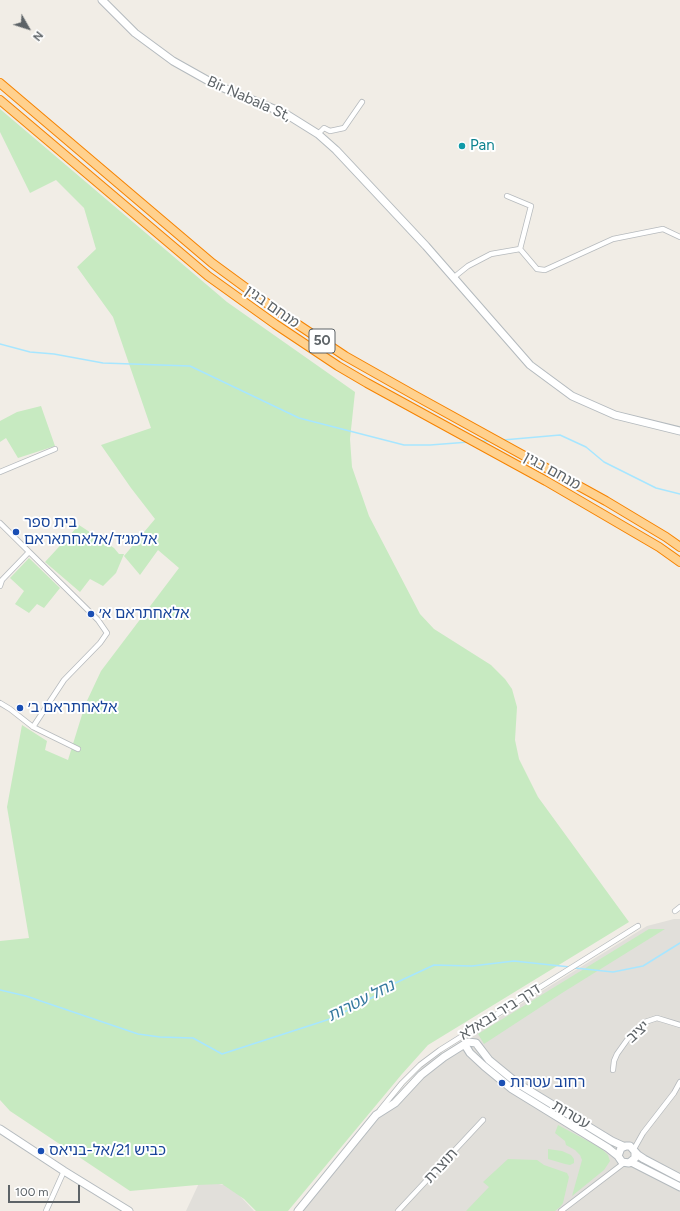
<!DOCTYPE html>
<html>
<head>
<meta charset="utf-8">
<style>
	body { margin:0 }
	#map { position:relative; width:680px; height:1211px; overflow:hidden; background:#f1ede6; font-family:Figtree,sans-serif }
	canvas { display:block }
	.north { position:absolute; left:8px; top:8px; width:40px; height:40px; -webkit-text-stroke:3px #fff; paint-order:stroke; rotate:129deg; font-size:11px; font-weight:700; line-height:16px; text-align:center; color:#5d6367 }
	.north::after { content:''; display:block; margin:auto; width:14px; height:18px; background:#5d6367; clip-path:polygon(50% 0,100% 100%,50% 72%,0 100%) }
	.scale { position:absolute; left:8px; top:1185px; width:72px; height:18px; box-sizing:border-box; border:2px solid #5d6367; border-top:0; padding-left:5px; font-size:12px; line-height:14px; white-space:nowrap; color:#5d6367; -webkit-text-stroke:3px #fff; paint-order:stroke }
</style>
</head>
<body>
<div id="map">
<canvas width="680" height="1211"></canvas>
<div class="north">N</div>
<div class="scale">100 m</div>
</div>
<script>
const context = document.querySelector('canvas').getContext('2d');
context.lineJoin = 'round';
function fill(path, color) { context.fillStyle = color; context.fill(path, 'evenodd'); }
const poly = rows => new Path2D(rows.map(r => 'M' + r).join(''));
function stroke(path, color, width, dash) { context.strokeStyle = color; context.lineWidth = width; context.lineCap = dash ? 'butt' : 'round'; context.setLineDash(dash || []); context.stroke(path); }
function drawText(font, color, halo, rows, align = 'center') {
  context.font = font + ' Figtree,"Noto Sans Hebrew",sans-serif'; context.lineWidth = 4; context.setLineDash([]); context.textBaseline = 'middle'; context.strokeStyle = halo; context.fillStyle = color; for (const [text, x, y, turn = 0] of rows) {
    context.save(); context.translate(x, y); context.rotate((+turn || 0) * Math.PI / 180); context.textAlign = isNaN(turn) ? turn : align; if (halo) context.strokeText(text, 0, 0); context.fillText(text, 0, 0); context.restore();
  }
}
fill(poly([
	[674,919,680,919,680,1211,301,1211,424,1064,647,926],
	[200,1181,231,1186,254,1211,186,1211]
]), '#e1dfda');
fill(poly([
	[0,109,227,302,355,392,350,439,352,467,369,516,420,614,434,629,491,665,505,679,512,689,517,707,515,740,519,759,538,797,629,922,428,1045,402,1074,288,1211,256,1211,244,1199,222,1184,197,1185,130,1191,10,1111,0,1100,0,941,29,938,7,807,22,725,47,741,45,750,68,760,85,705,101,671,179,568,158,550,140,575,124,556,155,519,131,488,101,445,151,428,113,317,77,267,96,249,84,208,56,180,30,193,0,132],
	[41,406,55,446,18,458,6,438,0,442,0,421,17,412],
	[79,525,114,548,119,554,124,554,116,573,103,586,90,579,80,592,45,562],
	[29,558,60,588,44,608,37,604,29,613,15,604,24,591,10,578],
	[649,929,665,929,562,993,484,1044,478,1034],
	[558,1125,601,1148,608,1155,610,1161,604,1170,572,1196,582,1160,580,1155,575,1150,566,1145,565,1141,555,1133],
	[548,1149,562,1151,571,1155,574,1159,574,1163,570,1165,565,1164,548,1159],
	[508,1159,537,1160,544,1165,567,1173,569,1177,563,1203,560,1207,555,1211,466,1211,489,1187,483,1182]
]), '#c7eac1');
stroke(poly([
	[0,344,30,352,54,354,103,363,190,366,299,418,404,445,430,445,469,442],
	[503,440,560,435,586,447,604,462,656,488,680,494],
	[481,441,489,441],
	[575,968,613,972,643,966,680,943],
	[0,990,26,996,138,1034,160,1037,193,1038,222,1054,333,1018,377,995,389,986,434,965,472,966,514,961,570,967]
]), '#a7e6ff', 1.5);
const street = poly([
	[318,134,324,128,330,131,344,128,362,102],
	[507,196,531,206,520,249],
	[453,278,468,266,491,254,520,249,537,269,545,270,613,239,663,229,680,237],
	[0,472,55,449],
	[0,523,98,620,107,633,100,643,64,680,33,727],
	[0,586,2,580,29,552],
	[0,703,10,709,33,727,78,749],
	[675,911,680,907],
	[613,1070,614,1061,617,1054,627,1040,645,1022,657,1018,680,1025],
	[380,1110,402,1083,420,1065,440,1050,638,926],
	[634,1149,643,1133,674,1093,680,1082],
	[46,1211,64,1171],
	[398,1211,483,1120],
	[561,1211,624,1163]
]);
const secondary = poly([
	[102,0,135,33,173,61,214,84,286,114,318,134,336,150,426,246,530,365,572,396,615,415,680,431],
	[465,1045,470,1053,484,1066,512,1089,608,1148,618,1156],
	[0,1129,64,1171,129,1211],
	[635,1152,635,1158,629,1163,622,1162,618,1156,621,1148,626,1146,630,1146,638,1155,644,1159,680,1178],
	[631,1162,680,1187],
	[298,1211,376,1115,395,1103,421,1075,444,1057,468,1042,476,1043,489,1060,517,1083,612,1141,623,1146]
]);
const highway = poly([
	[0,83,212,263,276,310,345,356,414,395,606,501,666,537,680,547],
	[0,100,208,276,275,324,338,366,367,383,546,481,659,547,680,562]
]);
stroke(street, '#b6babd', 6);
stroke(secondary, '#b4babe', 9);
stroke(highway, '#f68300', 10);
stroke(street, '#fff', 4.5);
stroke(secondary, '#fff', 7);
stroke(highway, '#ffd18e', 8);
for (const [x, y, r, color] of [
	[462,146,4,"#0f9aa8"],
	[16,532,4,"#1a4fb4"],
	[91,614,4,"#1a4fb4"],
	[20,708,4,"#1a4fb4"],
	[502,1083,4,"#1a4fb4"],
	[41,1151,4,"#1a4fb4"]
]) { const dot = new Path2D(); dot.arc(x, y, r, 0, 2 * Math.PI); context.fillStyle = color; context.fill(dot); stroke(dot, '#fff', 1.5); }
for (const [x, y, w] of [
	[322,341,26]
]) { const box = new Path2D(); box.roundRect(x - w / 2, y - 12, w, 24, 3); context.fillStyle = '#fff'; context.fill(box); stroke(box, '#5d6367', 1); }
drawText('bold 14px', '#5d6367', null, [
	["50",322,341]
]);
drawText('15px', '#5d6367', '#fff', [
	["Bir Nabala St,",249,99,24],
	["מנחם בגין",272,307,35],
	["מנחם בגין",552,471,29],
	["דרך ביר נבאלא",500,1012,-32],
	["יציב",638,1032,-42],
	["עטרות",571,1115,31],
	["תוצרת",441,1166,-47]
]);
drawText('15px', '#0d838f', '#fff', [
	["Pan",470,146]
], 'left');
drawText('15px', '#164399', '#fff', [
	["בית ספר",24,523],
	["אלמג׳ד/אלאחתאראם",24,540],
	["אלאחתראם א׳",99,614],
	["אלאחתראם ב׳",28,708],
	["רחוב עטרות",510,1083],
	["כביש 21/אל-בניאס",49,1151]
], 'left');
drawText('italic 16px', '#34789e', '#fff', [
	["נחל עטרות",361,1001,-27]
]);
</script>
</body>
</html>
